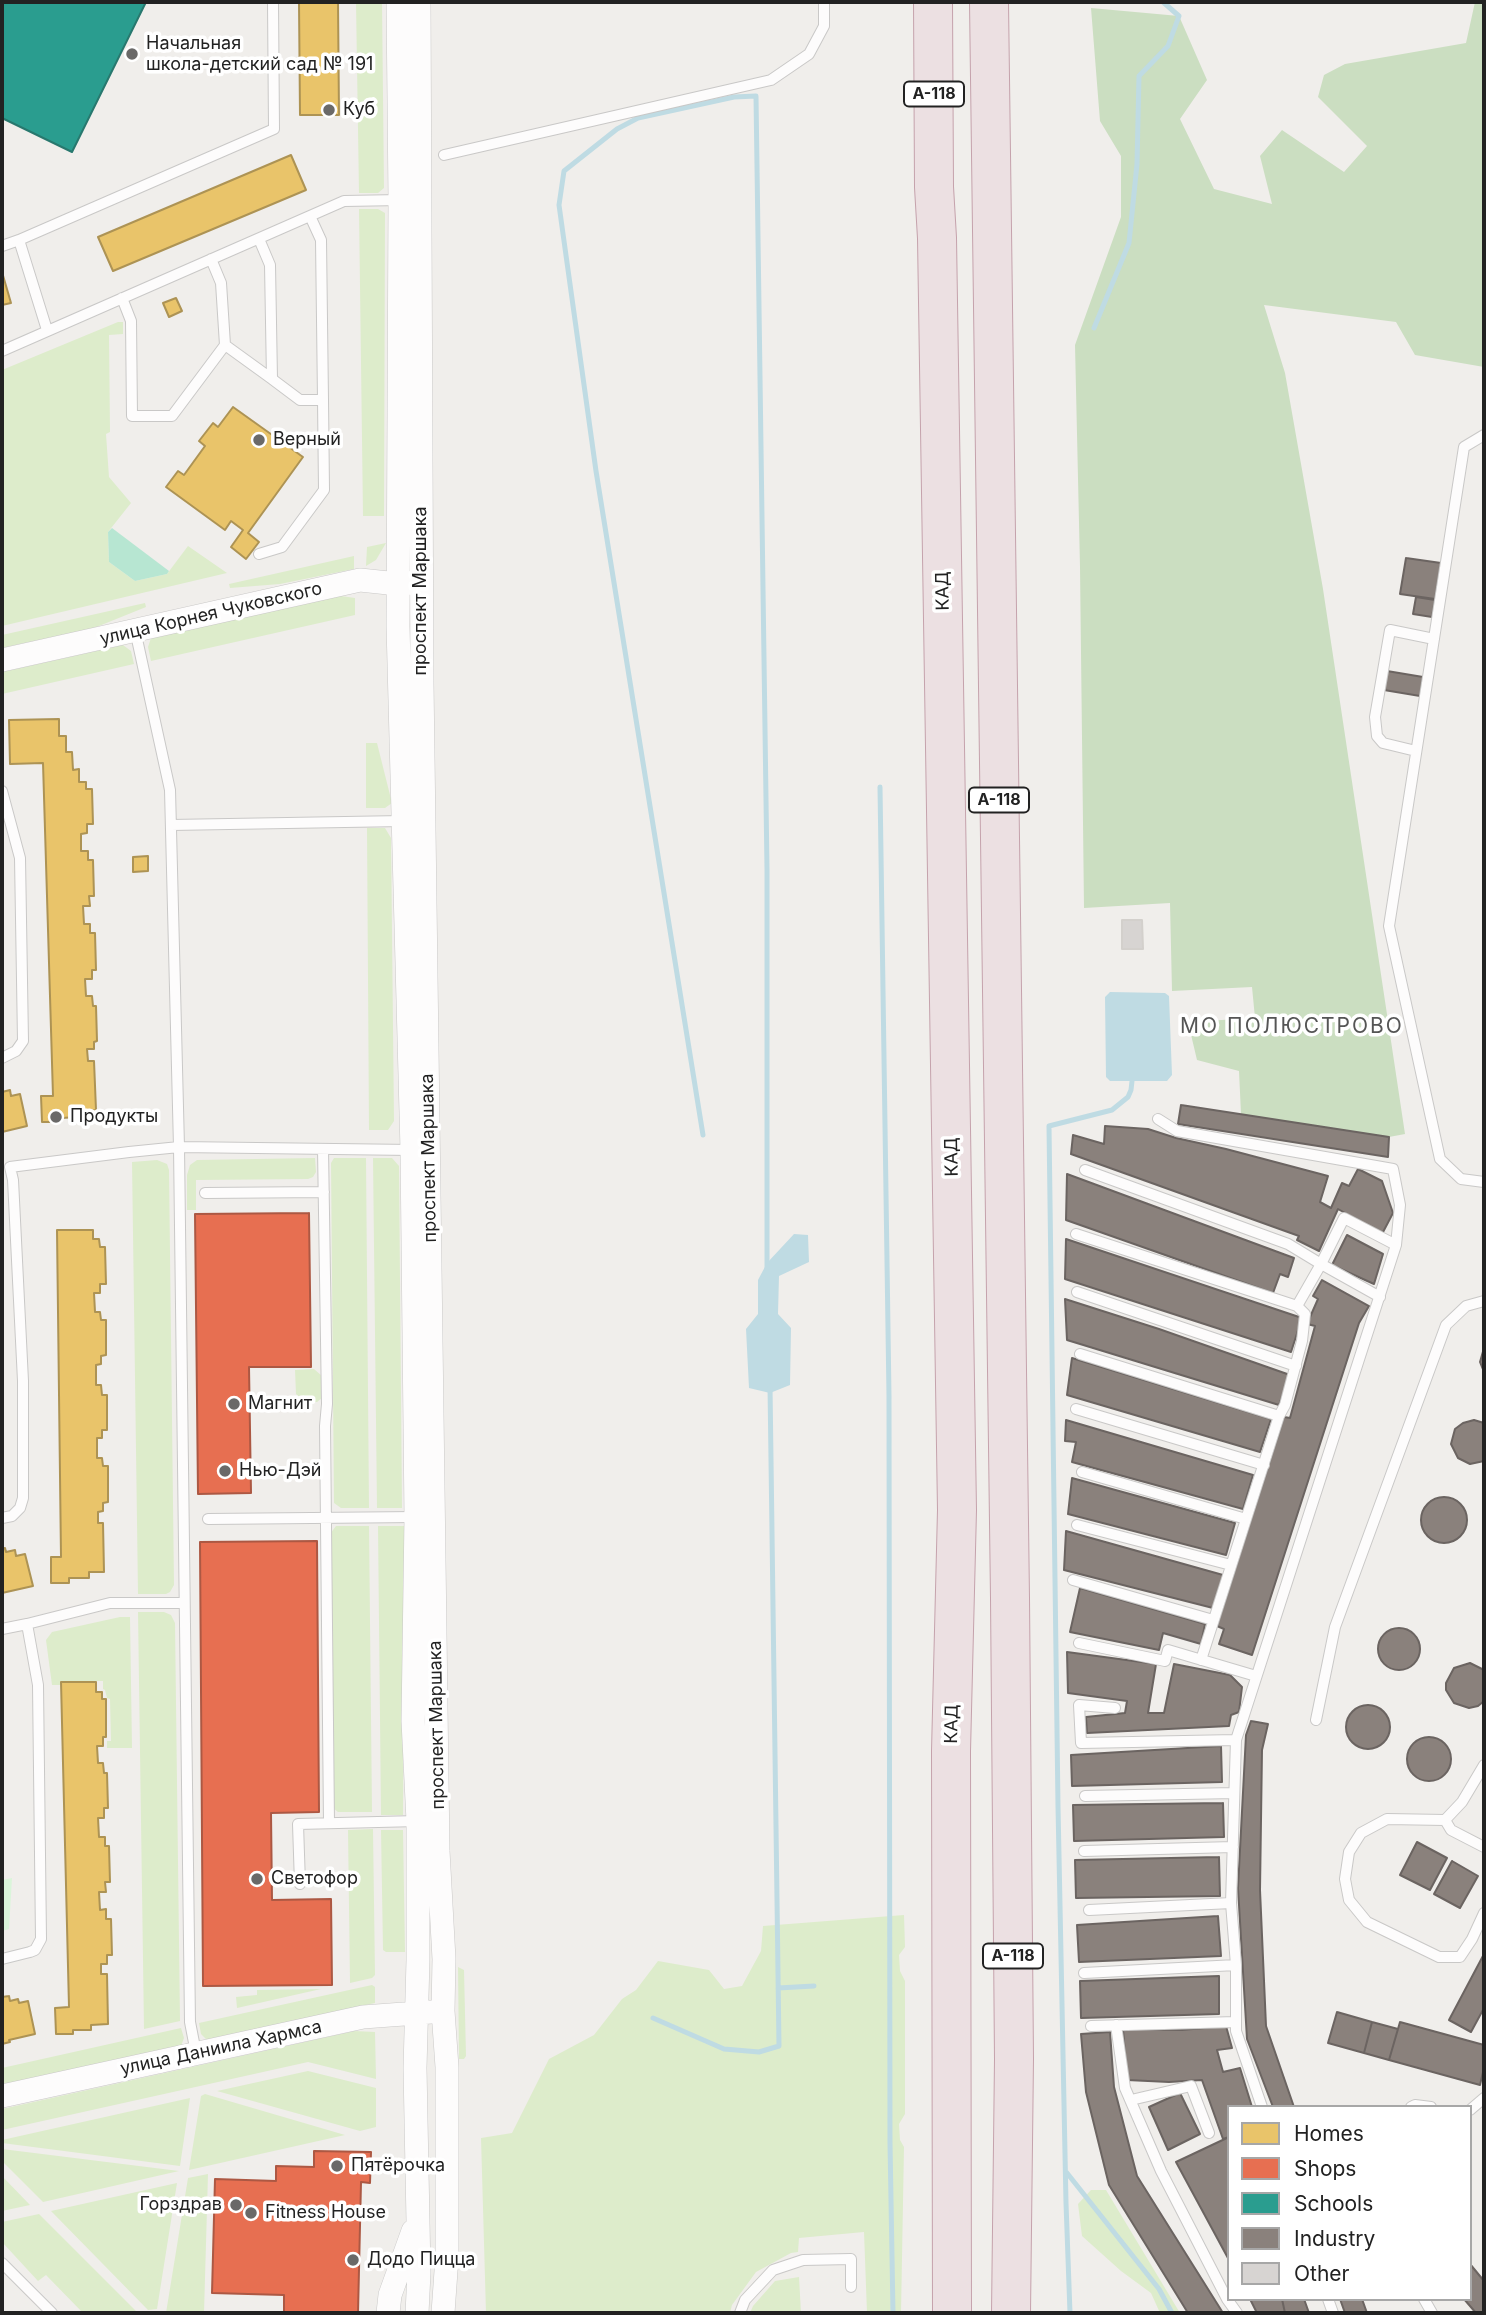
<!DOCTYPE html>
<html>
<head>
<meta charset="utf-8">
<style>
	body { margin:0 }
	#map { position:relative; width:1486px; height:2315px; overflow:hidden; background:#f0eeeb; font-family:Inter,sans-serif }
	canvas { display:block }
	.frame { position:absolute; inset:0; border:4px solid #222; pointer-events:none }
	.legend { position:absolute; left:1227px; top:2105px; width:245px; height:196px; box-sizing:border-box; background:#fff; border:2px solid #a7a7a7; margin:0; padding:9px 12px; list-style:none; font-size:21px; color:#222 }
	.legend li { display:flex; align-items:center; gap:14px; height:35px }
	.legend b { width:35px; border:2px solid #a7a7a7 }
</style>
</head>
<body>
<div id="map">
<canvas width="1486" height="2315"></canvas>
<div class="frame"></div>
<ul class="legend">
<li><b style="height:19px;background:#e9c46a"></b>Homes</li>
<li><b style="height:19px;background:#e76f51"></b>Shops</li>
<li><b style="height:19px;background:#2a9d8f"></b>Schools</li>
<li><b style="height:19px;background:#8a817c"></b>Industry</li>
<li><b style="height:19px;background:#d7d4d2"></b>Other</li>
</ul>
</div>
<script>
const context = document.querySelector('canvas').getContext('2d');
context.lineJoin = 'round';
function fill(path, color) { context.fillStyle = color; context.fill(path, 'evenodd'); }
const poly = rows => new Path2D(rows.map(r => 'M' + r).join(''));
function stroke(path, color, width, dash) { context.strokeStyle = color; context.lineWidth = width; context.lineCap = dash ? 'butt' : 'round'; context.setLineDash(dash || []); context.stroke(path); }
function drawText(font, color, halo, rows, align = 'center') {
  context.font = font + ' Inter,sans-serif'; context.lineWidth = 7; context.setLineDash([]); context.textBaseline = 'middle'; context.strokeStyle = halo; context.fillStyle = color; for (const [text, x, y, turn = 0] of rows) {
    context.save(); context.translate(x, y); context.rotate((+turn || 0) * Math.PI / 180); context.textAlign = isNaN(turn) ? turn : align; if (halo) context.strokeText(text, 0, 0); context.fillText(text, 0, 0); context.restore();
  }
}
fill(poly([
	[356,2,382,2,384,188,378,193,359,193],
	[359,209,378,209,385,213,384,516,363,516],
	[118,322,123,322,123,334,109,335,110,432,106,434,109,477,131,503,108,532,109,562,135,581,167,574,188,546,227,573,2,626,2,370],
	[386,543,376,560,366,566,367,547],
	[354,556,354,569,280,584,230,588,229,584],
	[341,596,355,598,355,615,151,661,148,647,151,638],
	[145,603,146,607,94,628,2,648,2,635],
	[123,645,131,651,134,664,2,694,2,672],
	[366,743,377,743,392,803,385,808,366,808],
	[367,828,385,828,391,838,394,1121,388,1130,369,1130],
	[315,1158,316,1172,313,1177,308,1179,196,1180,196,1210,187,1210,187,1175,190,1165,197,1160],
	[334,1158,366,1158,369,1508,341,1508,334,1503,331,1163],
	[373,1158,392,1158,399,1166,402,1508,377,1508],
	[157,1160,167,1164,169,1170,174,1585,170,1592,166,1594,138,1594,132,1162],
	[314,1369,322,1376,322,1398,317,1402,305,1402,296,1394,295,1370],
	[336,1526,369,1526,372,1812,338,1812,333,1808,330,1534],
	[378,1526,405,1526,403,1815,381,1815],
	[138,1612,164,1612,171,1615,175,1623,180,2021,144,2029],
	[120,1617,130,1617,132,1748,107,1748,107,1741,111,1741,110,1699,107,1698,105,1690,103,1689,103,1681,60,1681,60,1685,52,1685,46,1640,52,1632],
	[373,1829,375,1975,372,1978,350,1983,348,1830],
	[381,1830,403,1830,405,1952,386,1952,383,1950],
	[904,1915,905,1947,899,1955,900,1971,905,1981,905,2114,899,2124,900,2140,904,2147,901,2313,867,2313,864,2232,799,2238,798,2252,791,2253,756,2272,732,2305,730,2313,486,2313,481,2138,512,2133,549,2059,594,2035,622,1999,636,1990,658,1961,709,1970,724,1989,742,1986,761,1951,763,1926],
	[458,1967,464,1970,466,2056,464,2059,459,2059],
	[372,1985,375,1987,375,2003,207,2040,201,2034,199,2023],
	[321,1989,237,2008,236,1997,257,1995,257,1990],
	[181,2028,184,2038,181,2046,2,2087,2,2068],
	[354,2031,375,2032,376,2079,308,2062,2,2130,2,2109],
	[308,2071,376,2088,376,2127,360,2131,217,2091],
	[205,2094,345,2135,189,2170,201,2096],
	[190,2098,180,2166,2,2143,2,2140],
	[2,2149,179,2171,43,2202,2,2161],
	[208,2174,204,2313,166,2313,188,2178],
	[2,2176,30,2205,2,2211],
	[177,2183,157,2309,148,2310,51,2211],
	[1091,2190,1106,2190,1180,2313,1160,2313,1151,2293,1121,2271,1082,2236,1078,2204],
	[39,2214,138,2313,83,2313,46,2275,38,2281,2,2242,2,2222],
	[799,2277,801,2313,750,2313,753,2306,775,2281]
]), '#ddeccb');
fill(poly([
	[1475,2,1484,2,1484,367,1415,355,1396,322,1264,305,1285,373,1323,589,1405,1134,1389,1137,1241,1114,1239,1071,1197,1060,1188,1022,1255,1018,1252,987,1172,991,1170,903,1084,908,1080,567,1075,345,1121,217,1121,156,1100,121,1091,8,1179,16,1207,80,1180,119,1214,189,1272,204,1260,156,1282,130,1344,172,1367,146,1318,97,1324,75,1345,64,1466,43]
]), '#cbdec1');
fill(poly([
	[12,1878,9,1929,2,1931,2,1880]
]), '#daf5da');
fill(poly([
	[112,528,169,571,167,574,135,581,109,562,108,532]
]), '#b7e6d2');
fill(poly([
	[1110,992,1165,993,1169,996,1172,1075,1167,1081,1110,1081,1106,1077,1105,997],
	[794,1234,808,1235,809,1262,779,1276,778,1314,791,1328,790,1385,770,1393,749,1388,746,1329,758,1314,758,1280,767,1263]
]), '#bfdbe3');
const homes = poly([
	[299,2,338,2,339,115,300,115,299,2],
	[291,155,306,190,113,271,98,237,291,155],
	[2,272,11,303,2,305,2,272],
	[176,298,182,311,169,317,163,303,176,298],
	[233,407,303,457,248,533,259,542,246,559,231,547,243,530,231,521,225,530,166,487,178,471,184,475,205,446,199,441,213,423,218,427,233,407],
	[59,719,59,736,66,736,66,752,72,752,73,770,79,769,79,782,86,782,86,789,92,789,93,824,87,824,87,833,81,834,81,851,88,851,88,860,93,860,94,896,89,896,90,906,83,906,84,924,90,924,90,933,95,933,96,970,92,970,92,979,85,979,86,996,92,996,93,1006,96,1006,97,1041,94,1042,94,1049,87,1049,88,1061,94,1061,96,1110,78,1111,79,1117,61,1118,61,1122,42,1122,41,1096,53,1096,43,763,10,764,9,720,59,719],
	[148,856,148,871,133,872,133,857,148,856],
	[10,1090,11,1096,20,1094,27,1126,2,1132,2,1092,10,1090],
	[57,1230,93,1230,93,1239,99,1239,100,1247,105,1247,106,1284,100,1284,100,1293,94,1293,95,1312,100,1312,101,1320,106,1320,106,1355,101,1356,101,1364,96,1365,96,1385,101,1385,102,1395,107,1395,107,1430,102,1430,102,1438,97,1438,97,1458,102,1458,103,1466,108,1466,108,1502,103,1503,103,1511,98,1512,98,1523,103,1523,104,1572,89,1572,89,1578,69,1578,69,1583,51,1583,51,1557,61,1557,57,1230],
	[5,1548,6,1552,15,1550,16,1556,25,1554,33,1586,2,1593,2,1549,5,1548],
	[61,1682,96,1682,96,1692,102,1692,102,1699,106,1699,106,1737,103,1737,103,1746,97,1746,98,1763,103,1763,104,1773,107,1773,108,1808,104,1808,104,1818,98,1818,99,1837,105,1837,105,1846,109,1846,110,1882,105,1882,106,1892,99,1892,100,1910,106,1909,106,1919,111,1919,112,1955,107,1955,107,1964,101,1964,101,1974,107,1974,108,2024,91,2025,91,2030,73,2030,73,2034,56,2034,55,2008,69,2007,61,1682],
	[9,1996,10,2001,18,1999,19,2003,28,2001,35,2034,9,2040,10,2042,2,2044,2,1997,9,1996]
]);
fill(homes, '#e9c46a');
stroke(homes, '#ad9354', 2);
const shops = poly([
	[309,1213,311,1367,249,1367,251,1493,198,1494,195,1214,309,1213],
	[317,1541,319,1812,271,1813,272,1900,331,1899,332,1985,203,1986,200,1542,317,1541],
	[314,2151,371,2152,370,2183,361,2182,358,2313,284,2313,284,2295,212,2293,215,2179,276,2181,276,2166,314,2167,314,2151]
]);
fill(shops, '#e76f51');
stroke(shops, '#ac5843', 2);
const schools = poly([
	[2,2,146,2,72,152,2,118,2,2]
]);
fill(schools, '#2a9d8f');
stroke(schools, '#28786e', 2);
const industry = poly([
	[1406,558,1441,563,1435,599,1400,594,1406,558],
	[1416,597,1435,600,1432,617,1413,614,1416,597],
	[1387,671,1423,677,1420,696,1384,690,1387,671],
	[1181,1105,1389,1137,1388,1157,1178,1124,1181,1105],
	[1105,1126,1148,1129,1176,1138,1226,1149,1328,1176,1320,1202,1331,1208,1342,1183,1349,1186,1358,1169,1382,1181,1393,1213,1382,1234,1338,1209,1319,1251,1297,1240,1299,1236,1071,1154,1073,1135,1104,1144,1105,1126],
	[1067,1174,1294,1258,1288,1277,1280,1274,1273,1293,1066,1220,1067,1174],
	[1347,1235,1383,1254,1374,1284,1332,1265,1347,1235],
	[1066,1239,1302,1318,1291,1352,1065,1279,1066,1239],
	[1322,1280,1369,1306,1359,1323,1252,1655,1219,1644,1224,1629,1217,1626,1284,1417,1290,1418,1315,1326,1307,1324,1318,1299,1313,1296,1322,1280],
	[1065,1299,1159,1329,1290,1375,1279,1405,1067,1340,1065,1299],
	[1484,1348,1484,1372,1480,1362,1484,1348],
	[1072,1358,1271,1419,1260,1452,1067,1395,1072,1358],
	[1066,1420,1253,1475,1243,1509,1072,1462,1076,1442,1065,1441,1066,1420],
	[1474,1420,1484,1423,1484,1461,1470,1464,1458,1458,1451,1444,1455,1429,1463,1423,1474,1420],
	[1072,1478,1235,1523,1226,1555,1068,1514,1072,1478],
	'1421 1520a23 23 0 1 1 46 0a23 23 0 1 1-46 0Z',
	[1066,1531,1223,1575,1213,1608,1064,1570,1066,1531],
	[1080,1588,1205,1624,1201,1644,1163,1633,1159,1650,1070,1632,1080,1588],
	'1378 1649a21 21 0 1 1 42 0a21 21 0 1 1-42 0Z',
	[1067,1652,1156,1664,1148,1713,1164,1713,1174,1664,1230,1675,1242,1687,1239,1712,1231,1715,1229,1726,1087,1733,1086,1717,1125,1713,1127,1701,1068,1693,1067,1652],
	[1470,1663,1484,1670,1484,1701,1478,1706,1469,1708,1454,1703,1446,1690,1446,1683,1454,1668,1470,1663],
	'1346 1727a22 22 0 1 1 44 0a22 22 0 1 1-44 0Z',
	[1251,1721,1268,1724,1262,1750,1260,1890,1266,2026,1294,2107,1273,2107,1247,2039,1238,1888,1246,1735,1251,1721],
	'1407 1759a22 22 0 1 1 44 0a22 22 0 1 1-44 0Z',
	[1221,1746,1222,1782,1072,1786,1071,1755,1221,1746],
	[1223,1803,1224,1837,1074,1841,1073,1805,1223,1803],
	[1417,1842,1447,1858,1430,1890,1400,1875,1417,1842],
	[1219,1857,1220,1896,1076,1898,1075,1860,1219,1857],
	[1452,1861,1478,1876,1460,1908,1434,1894,1452,1861],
	[1218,1916,1221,1956,1079,1962,1077,1925,1218,1916],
	[1484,1954,1484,2008,1471,2032,1449,2020,1484,1954],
	[1219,1976,1219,2014,1081,2018,1080,1981,1219,1976],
	[1337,2012,1372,2022,1364,2053,1328,2043,1337,2012],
	[1372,2022,1398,2029,1389,2060,1364,2053,1372,2022],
	[1400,2022,1484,2045,1484,2068,1480,2085,1389,2060,1400,2022],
	[1226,2026,1232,2048,1217,2050,1223,2072,1240,2068,1252,2107,1229,2107,1229,2137,1223,2139,1202,2080,1169,2082,1127,2080,1123,2029,1182,2030,1226,2026],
	[1110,2032,1114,2087,1137,2176,1223,2313,1188,2313,1109,2185,1086,2092,1081,2034,1110,2032],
	[1180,2093,1200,2134,1168,2150,1149,2107,1180,2093],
	[1229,2137,1229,2260,1176,2162,1229,2137],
	[1470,2264,1484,2281,1484,2313,1476,2313,1464,2299,1470,2299,1470,2264],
	[1250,2299,1282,2299,1285,2313,1257,2313,1250,2299],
	[1282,2299,1304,2299,1309,2313,1285,2313,1282,2299],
	[1340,2299,1362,2299,1367,2313,1345,2313,1340,2299]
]);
fill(industry, '#8a817c');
stroke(industry, '#6b6461', 2);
stroke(poly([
	[1094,328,1129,243,1137,164,1139,76,1168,46,1179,16,1163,2],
	[880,787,889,1396,890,2143,893,2313],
	[703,1135,596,471,559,205,564,171,617,129,638,118,734,97,756,96,767,869,767,1268],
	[778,1988,814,1986],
	[653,2018,724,2049,759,2052,779,2046,770,1386],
	[1067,2173,1159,2289,1172,2313],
	[1070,2313,1066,2203,1058,1806,1049,1126,1112,1110,1128,1097,1131,1090,1132,1081]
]), '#bfdbe3', 5);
const building = poly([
	[1122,920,1142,920,1143,949,1122,949,1122,920]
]);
fill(building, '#d7d4d2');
stroke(building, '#d3d0cc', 2);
const lane = poly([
	[444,155,771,80,809,54,824,26,824,2],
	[310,216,321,240,323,400],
	[19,240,47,330],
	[2,246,19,240,274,129,273,2],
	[122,298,131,321,132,416,172,416,225,345,221,283,211,259],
	[225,345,272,379,270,265,259,239],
	[2,351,344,201,401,200],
	[1484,435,1464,447,1389,926,1440,1159,1461,1179,1484,1182],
	[259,554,282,547,324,490,323,400,300,400,272,379],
	[135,630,170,790,179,1147,190,2022,196,2053],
	[1416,751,1383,743,1377,736,1375,717,1390,630,1434,639],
	[2,791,20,858,23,1041,16,1051,2,1058],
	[171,825,403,821],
	[1158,1119,1177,1131,1393,1169,1400,1205,1396,1245,1236,1740,1231,1903,1236,1965,1236,2031,1262,2107],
	[323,1149,327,1404,325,1426,329,1823],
	[1085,1170,1288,1244,1321,1264,1297,1306,1305,1314,1302,1341,1285,1405,1279,1416,1201,1660],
	[205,1193,324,1192],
	[1076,1234,1297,1306],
	[1077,1292,1296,1366],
	[1380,1297,1321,1264,1344,1218,1396,1245],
	[1080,1354,1279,1416],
	[1076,1409,1264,1465],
	[1082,1472,1246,1519],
	[2,1518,12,1516,20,1508,23,1498,23,1381,13,1180,10,1167,129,1152,179,1147,412,1150],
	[208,1519,416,1517],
	[1077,1525,1231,1565],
	[1073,1580,1213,1620],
	[2,1629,27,1624],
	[1079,1643,1165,1661,1168,1650,1256,1676],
	[1115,1708,1079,1705,1081,1743,1236,1740],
	[1316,1720,1335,1627,1446,1325,1466,1306,1484,1301],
	[1484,1765,1462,1802,1445,1820,1387,1819,1361,1833,1349,1852,1345,1879,1349,1900,1367,1922,1439,1957,1460,1957,1472,1939,1484,1913],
	[1085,1796,1234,1793],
	[1445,1820,1451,1830,1484,1847],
	[1084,1851,1233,1847],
	[300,1884,298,1824,418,1821],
	[1089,1910,1231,1903],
	[2,1959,30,1952,35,1950,41,1939,38,1685,27,1624,110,1603,183,1603],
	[1084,1973,1236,1965],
	[1116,2025,1125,2088,1161,2171,1227,2299,1237,2313],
	[1091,2026,1236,2022],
	[1131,2100,1191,2086,1209,2133],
	[1411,2107,1415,2105,1431,2107],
	[1470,2110,1484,2098],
	[2,2263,52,2313],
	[1328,2299,1333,2313],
	[1424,2299,1432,2313],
	[740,2313,745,2300,773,2270,803,2260,851,2259,851,2287]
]);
const street = poly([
	[398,2,400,200,398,626,412,1150,416,1517,413,1721,418,1821,418,1960,415,2068,419,2273,417,2313],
	[419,2,422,683,438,1851,444,1959,443,2011,447,2067,447,2257,443,2313],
	[2,660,360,580,398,584,411,583],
	[2,2096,363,2017,431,2012],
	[388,2313,390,2295,413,2231]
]);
const highway = poly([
	[933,2,934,187,937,238,957,1510,951,1751,952,2313],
	[989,2,1010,1598,1014,2059,1011,2313]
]);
stroke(lane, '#c9c8c7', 12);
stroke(street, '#c9c8c7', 24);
stroke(highway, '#c5a2ac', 40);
stroke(lane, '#fdfcfc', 10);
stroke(street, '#fdfcfc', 23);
stroke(highway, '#ece0e2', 38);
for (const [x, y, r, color] of [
	[132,54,7,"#6a6968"],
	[329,110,7,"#6a6968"],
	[259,440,7,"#6a6968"],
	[56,1117,7,"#6a6968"],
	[234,1404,7,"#6a6968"],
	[225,1471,7,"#6a6968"],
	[257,1879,7,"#6a6968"],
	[337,2166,7,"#6a6968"],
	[236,2205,7,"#6a6968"],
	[251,2213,7,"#6a6968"],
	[353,2260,7,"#6a6968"]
]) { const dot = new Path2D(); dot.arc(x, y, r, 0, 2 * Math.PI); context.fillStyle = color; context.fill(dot); stroke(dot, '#fff', 2.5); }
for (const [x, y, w] of [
	[934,94,60],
	[999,800,60],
	[1013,1956,60]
]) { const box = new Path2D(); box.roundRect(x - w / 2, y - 12.5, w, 25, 5); context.fillStyle = '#fff'; context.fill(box); stroke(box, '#222', 2); }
drawText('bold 16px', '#222', null, [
	["А-118",934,94],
	["А-118",999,800],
	["А-118",1013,1956]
]);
drawText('18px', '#222', '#fff', [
	["Начальная",146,44],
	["школа-детский сад № 191",146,65],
	["Куб",343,110],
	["Верный",273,440],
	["Продукты",70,1117],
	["Магнит",248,1404],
	["Нью-Дэй",239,1471],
	["Светофор",271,1879],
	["Пятёрочка",351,2166],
	["Горздрав",222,2205,"right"],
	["Fitness House",265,2213],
	["Додо Пицца",367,2260]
], 'left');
drawText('18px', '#222', '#fff', [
	["проспект Маршака",421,591,-90],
	["КАД",943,591,-91],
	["улица Корнея Чуковского",211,614,-13],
	["КАД",952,1157,-91],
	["проспект Маршака",429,1158,-91],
	["КАД",952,1724,-89],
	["проспект Маршака",437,1725,-91],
	["улица Даниила Хармса",221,2048,-12]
]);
context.letterSpacing = '2px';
drawText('21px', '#555', '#fff', [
	["МО ПОЛЮСТРОВО",1292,1027]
]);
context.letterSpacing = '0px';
</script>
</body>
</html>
